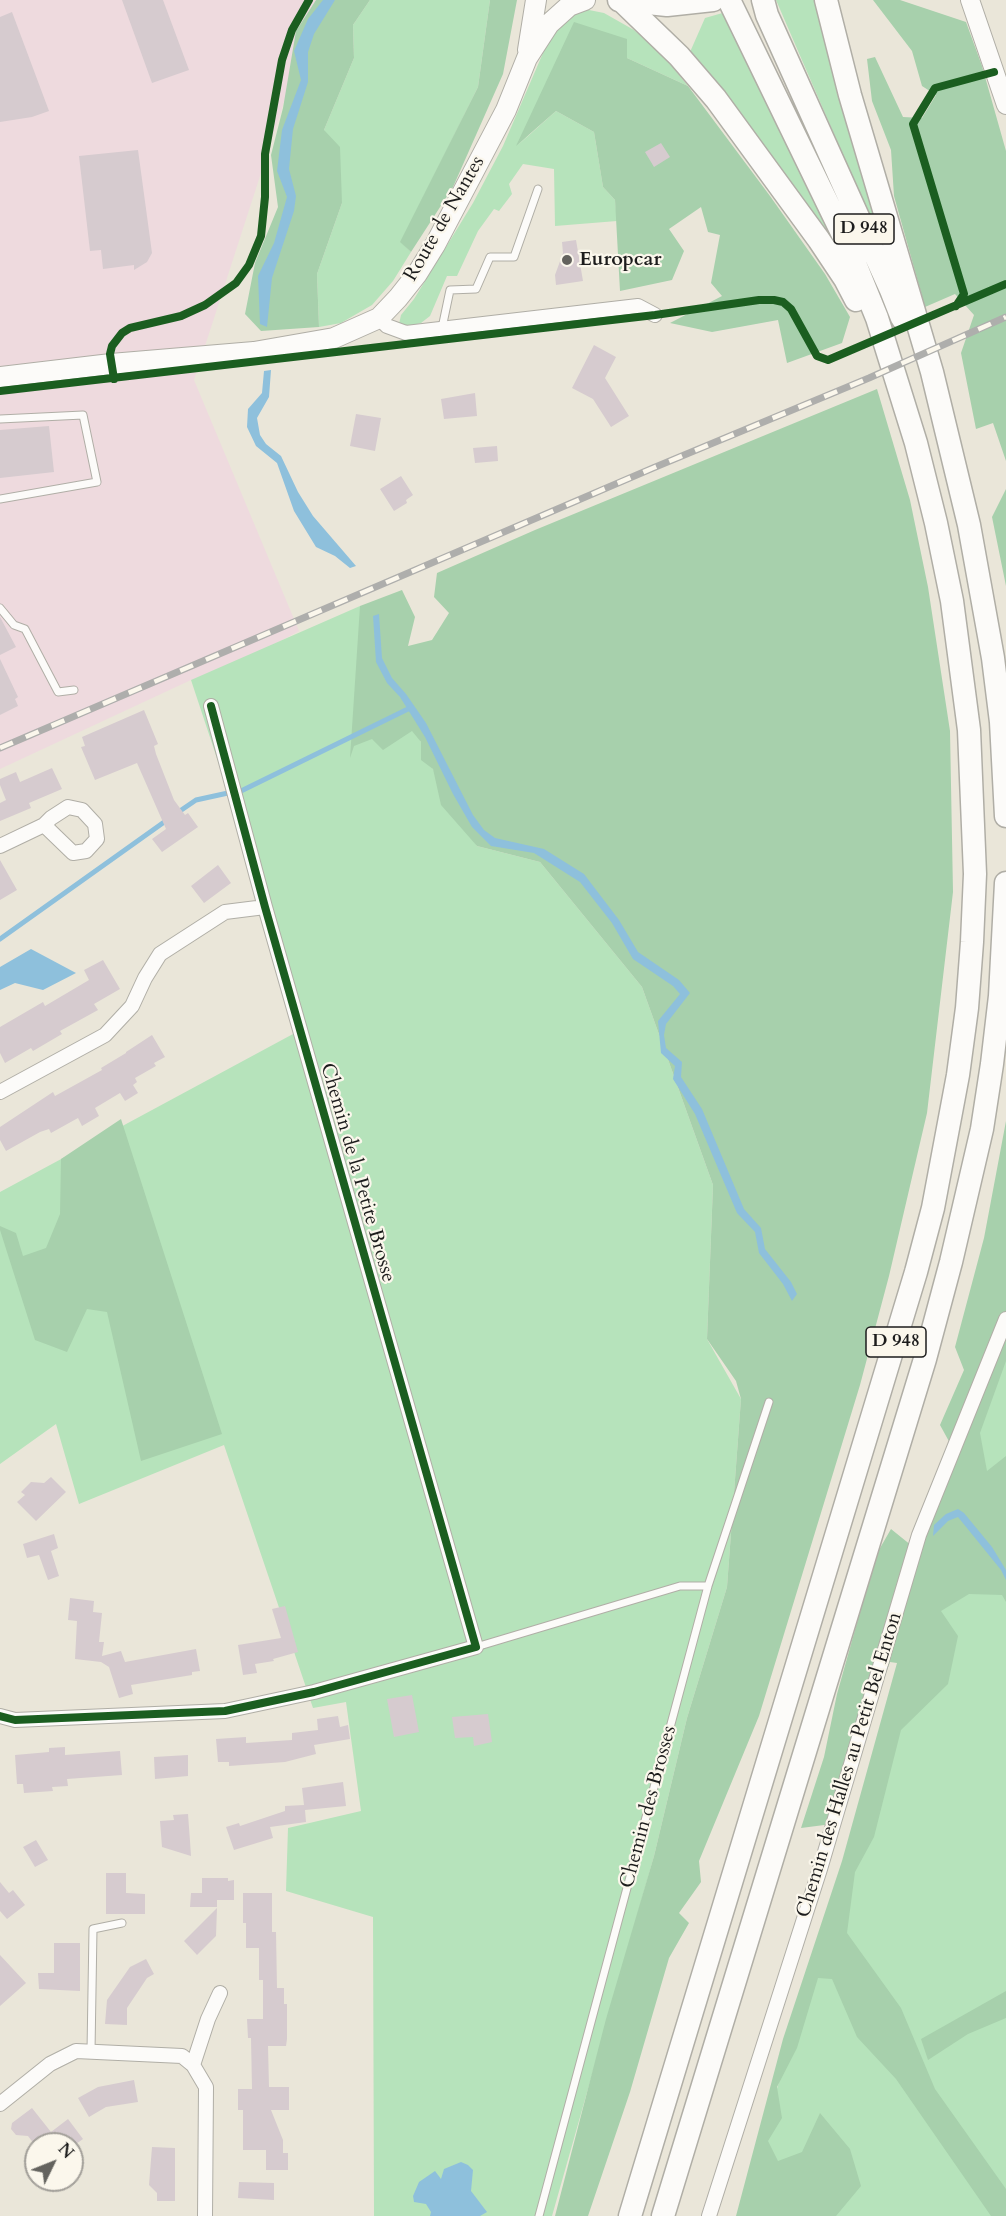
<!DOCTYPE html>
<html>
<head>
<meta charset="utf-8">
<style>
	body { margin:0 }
	#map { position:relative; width:1006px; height:2216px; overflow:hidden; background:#eae6d9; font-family:Cardo,serif }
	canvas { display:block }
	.north { position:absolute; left:24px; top:2132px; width:60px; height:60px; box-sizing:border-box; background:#fbf7ec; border:2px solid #a29f99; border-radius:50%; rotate:47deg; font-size:16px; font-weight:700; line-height:24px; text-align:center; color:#1c1c1c }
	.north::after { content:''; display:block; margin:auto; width:21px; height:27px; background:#64635e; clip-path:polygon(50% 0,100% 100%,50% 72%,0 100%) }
</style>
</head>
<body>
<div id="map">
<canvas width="1006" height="2216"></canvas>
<div class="north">N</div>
</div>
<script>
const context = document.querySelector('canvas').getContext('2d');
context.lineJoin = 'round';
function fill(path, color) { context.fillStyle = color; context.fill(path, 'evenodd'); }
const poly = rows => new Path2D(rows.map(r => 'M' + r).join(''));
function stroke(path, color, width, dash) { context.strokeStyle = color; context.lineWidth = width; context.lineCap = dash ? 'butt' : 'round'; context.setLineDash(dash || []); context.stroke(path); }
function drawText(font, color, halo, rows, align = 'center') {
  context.font = font + ' Cardo,serif'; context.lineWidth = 4.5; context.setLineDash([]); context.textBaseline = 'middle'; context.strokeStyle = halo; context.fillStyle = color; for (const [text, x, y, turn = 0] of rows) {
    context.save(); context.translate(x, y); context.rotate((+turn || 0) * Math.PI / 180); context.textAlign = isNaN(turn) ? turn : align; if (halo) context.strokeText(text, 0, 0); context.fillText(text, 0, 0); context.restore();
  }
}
fill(poly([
	[0,0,317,0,194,380,299,631,206,681,191,680,0,769]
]), '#eedade');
fill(poly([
	[370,0,490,0,478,87,401,242,411,252,393,281,372,305,341,323,319,327,317,274,342,203,324,130,354,58,353,25],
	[776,0,815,0,879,228,878,236],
	[584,9,604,13,634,30,662,54,688,86,627,58,627,39,518,145,556,111,594,132,603,187,615,200,617,221,555,226,554,169,523,164,509,184,512,194,499,211,494,209,478,231,457,276,447,276,430,316,421,323,405,327,399,324,401,315,414,299,473,203,503,146,552,32,566,14],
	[726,12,840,253,690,52,705,18],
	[360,606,433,769,477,846,540,862,642,987,713,1185,707,1339,741,1399,727,1587,687,1718,654,1856,552,2216,374,2216,373,1917,286,1891,288,1828,361,1811,346,1702,313,1708,224,1445,79,1504,56,1424,0,1464,0,1192,306,1027,191,680],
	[1006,1313,1006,2216,738,2216,939,1559]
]), '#b6e3bb');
fill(poly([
	[316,0,370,0,353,25,354,58,324,130,340,147,342,203,317,274,319,327,261,331,245,314,255,263,278,207,271,155,283,108,296,31],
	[490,0,517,0,503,74,453,187,411,252,400,242,478,87],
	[873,0,900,0,966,22,982,66,1006,151,1006,461,993,423,976,429,961,353,974,315,955,294,925,307,894,196,891,150,872,101,867,59,875,57,903,117,922,118,936,95,922,86,912,51],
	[574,22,627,39,627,58,688,86,770,196,825,274,850,317,842,343,787,363,778,320,712,332,670,323,722,296,711,283,720,235,708,232,701,207,669,229,684,251,672,280,620,291,615,200,603,187,594,132,556,111,516,146],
	[877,389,910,500,928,587,950,731,953,892,927,1113,889,1276,860,1385,759,1716,699,1861,701,1882,679,1913,689,1923,669,1958,630,2092,588,2216,555,2216,606,2019,654,1856,687,1718,727,1587,741,1399,736,1381,707,1339,713,1185,642,987,540,862,477,846,441,805,433,769,421,760,421,742,412,731,383,750,372,739,354,746,350,758,360,606,402,590,415,617,408,646,432,640,449,613,434,597,437,573,535,530],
	[1006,489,1006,586,992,517],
	[121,1119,222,1434,141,1461,107,1312,87,1309,67,1352,35,1340,0,1230,0,1226,16,1233,23,1256,46,1248,60,1214,61,1159],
	[1006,1121,1006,1361,980,1433,987,1471,1006,1456,1006,1602,1002,1595,969,1594,941,1611,958,1636,948,1684,901,1730,874,1837,855,1872,847,1933,901,2008,935,2089,1006,2189,1006,2216,991,2216,896,2079,857,2037,832,1979,818,1978,797,2048,777,2087,782,2118,768,2141,778,2161,802,2152,820,2113,850,2149,861,2186,836,2216,736,2216,783,2039,842,1861,897,1663,890,1662,832,1824,801,1828,824,1757,837,1694,876,1555,891,1529,917,1550,957,1456,940,1425,964,1370,955,1347,984,1238],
	[1006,1991,1006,2018,968,2034,928,2060,921,2039]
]), '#a7d0ac');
fill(poly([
	[323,0,335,0,314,34,308,52,308,82,293,129,289,169,296,196,294,211,272,278,267,327,260,324,258,276,274,243,287,197,277,171,282,130,301,80,294,51,308,19],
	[271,370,269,397,257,418,260,435,266,444,281,456,298,492,313,516,356,566,350,568,335,556,316,547,294,511,277,463,256,446,247,427,248,409,262,393,264,371],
	[379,614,382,658,392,678,406,694,426,723,473,815,484,830,495,838,544,849,584,874,619,920,638,952,679,980,690,993,666,1024,664,1035,666,1048,682,1062,681,1077,702,1109,744,1209,761,1228,765,1249,791,1282,797,1294,792,1301,783,1284,759,1253,755,1232,737,1213,695,1114,673,1079,675,1066,661,1053,658,1021,680,994,673,986,633,959,612,923,580,882,534,853,491,846,472,827,453,794,425,737,400,697,387,683,376,662,373,616],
	[31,949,76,973,43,990,15,983,0,990,0,967],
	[958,1509,964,1513,992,1547,1006,1570,1006,1580,1001,1570,958,1517,948,1521,933,1536,934,1525,946,1514],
	[461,2162,468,2165,473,2170,471,2191,487,2212,480,2216,430,2216,431,2212,426,2204,414,2202,413,2196,419,2182,435,2171,441,2179,444,2169]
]), '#8ec0dc');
stroke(poly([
	[241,791,408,709],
	[177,813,196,800,228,793],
	[0,939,167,820]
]), '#8ec0dc', 5);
fill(poly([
	[122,0,163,0,189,70,152,83],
	[12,12,49,111,32,117,0,122,0,17],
	[661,143,670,157,654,167,645,152],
	[138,150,152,253,147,262,134,270,134,265,103,269,101,250,90,251,79,156],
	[576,240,583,281,556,285,555,275,563,253,562,242],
	[594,345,616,357,605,378,629,416,611,427,593,399,572,388],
	[475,393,477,416,444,419,441,399],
	[356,414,381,418,375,451,350,446],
	[49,426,54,472,0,478,0,430],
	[497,446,498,461,475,463,473,448],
	[401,476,413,495,406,500,407,503,394,511,380,489],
	[0,617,16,647,0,655],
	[0,659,18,697,15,699,18,706,0,715],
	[144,710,158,744,154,746,156,754,174,800,185,815,188,813,198,827,162,852,152,839,166,829,137,763,95,780,81,747,85,746,82,737],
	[52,768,62,789,29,803,31,808,0,821,0,803,6,800,0,785,0,779,16,772,20,782],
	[0,860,17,890,0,900],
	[218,865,231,883,204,903,191,886],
	[103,960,120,989,94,1004,98,1010,60,1031,62,1034,33,1051,31,1048,5,1063,0,1053,0,1027,43,1002,45,1006,89,980,84,970],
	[152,1035,165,1057,154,1063,156,1066,135,1078,137,1082,133,1085,138,1093,125,1101,120,1093,95,1108,99,1116,82,1126,78,1118,51,1133,49,1129,40,1132,6,1151,0,1140,0,1127,53,1092,55,1096,102,1070,101,1068,126,1053,126,1052],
	[51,1477,66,1492,36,1521,17,1502,25,1495,21,1492,31,1482,44,1483],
	[54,1534,58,1548,51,1551,59,1576,48,1580,39,1555,27,1558,23,1544],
	[70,1598,94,1601,93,1612,102,1613,99,1642,104,1642,102,1656,121,1651,125,1662,196,1649,200,1671,192,1672,192,1675,131,1685,133,1694,119,1698,109,1667,101,1662,75,1659,77,1621,68,1620],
	[285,1606,298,1652,273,1659,274,1661,255,1664,257,1673,243,1675,238,1645,281,1638,272,1609],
	[412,1695,419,1732,394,1737,387,1699],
	[488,1714,492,1742,474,1746,473,1737,455,1738,452,1717],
	[338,1716,340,1727,348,1725,350,1739,314,1745,316,1754,285,1762,229,1766,229,1762,218,1762,216,1739,246,1737,246,1743,292,1740,292,1733,318,1730,317,1719],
	[65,1747,65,1755,120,1751,122,1775,67,1779,68,1786,52,1787,53,1791,24,1793,23,1784,17,1784,15,1755,49,1752,49,1748],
	[188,1755,188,1776,155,1779,154,1757],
	[343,1782,346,1806,305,1810,306,1822,270,1827,273,1838,234,1850,226,1827,239,1823,240,1826,285,1811,285,1806,304,1805,302,1788],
	[188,1814,190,1841,191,1856,162,1847,160,1821,174,1820,173,1815],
	[36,1840,48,1860,35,1867,23,1847],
	[106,1873,126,1873,126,1893,145,1894,145,1914,106,1914],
	[202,1878,228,1878,228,1881,234,1880,234,1900,217,1900,217,1907,190,1907,191,1893,202,1893],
	[0,1882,9,1893,13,1890,25,1905,7,1919,0,1911],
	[243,1893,272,1893,272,1932,276,1932,277,1988,284,1988,284,2004,287,2004,287,2039,286,2046,268,2046,269,2087,289,2087,289,2110,271,2110,283,2140,283,2153,288,2153,288,2170,266,2170,266,2150,243,2150,243,2110,238,2110,238,2089,252,2089,251,2038,248,2038,247,2019,263,2019,263,1980,259,1980,259,1948,246,1948,246,1923,243,1923],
	[217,1908,216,1936,197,1955,184,1941],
	[54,1943,80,1943,80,1991,39,1989,38,1973,54,1973],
	[0,1955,26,1983,0,2006],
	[146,1959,154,1974,147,1978,127,2008,127,2025,105,2024,107,2000,130,1967],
	[134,2080,138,2102,106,2107,89,2117,78,2098,98,2087],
	[32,2108,51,2132,68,2119,83,2139,76,2144,34,2144,28,2136,16,2135,11,2129,12,2123],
	[152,2147,175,2148,175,2201,157,2201,157,2193,149,2185],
	[239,2182,274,2183,274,2200,238,2198]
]), '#d6cbcf');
const service = poly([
	[442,328,450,290,476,289,490,257,514,257,538,189],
	[0,419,83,415,97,482,0,499],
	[0,608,14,625,25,629,58,692,74,690],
	[476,1647,680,1586,708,1586],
	[91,2051,93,1929,122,1923],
	[539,2216,708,1586,769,1402]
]);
const minor = poly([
	[379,318,387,326,406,333,638,306,655,315],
	[0,846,44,825,51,818,68,807,82,810,95,824,97,839,86,851,73,853,44,825],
	[0,1092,105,1035,132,1006,145,978,160,954,225,912,265,907],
	[0,1716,15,1720,225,1711,314,1692,476,1647,265,907,211,706],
	[193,2065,208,2019,220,1993],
	[0,2104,50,2064,76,2051,182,2056,193,2065,206,2087,205,2216],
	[709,2216,820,1869,919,1535,1006,1319]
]);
const tertiary = poly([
	[970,0,1006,105]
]);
const secondary = poly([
	[528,50,536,0],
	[0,377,111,364,254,352,334,338,379,318,398,298,417,274,435,245,506,110,527,58,549,24,569,6,585,0]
]);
const primary = poly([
	[619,0,667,5,713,0]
]);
const trunk = poly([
	[621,0,679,56,716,99,819,240,845,279,856,300],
	[763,0,767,15,891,290,902,318],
	[826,0,850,95,932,372,969,525,993,658,1001,722,1006,816],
	[630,2216,916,1272,933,1208,958,1075,967,1008,972,942,975,874,969,730,952,601,936,523,916,443,877,318,845,239,729,0],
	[663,2216,925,1359,951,1262,982,1129,992,1064,1000,996,1006,883]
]);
stroke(service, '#b0aea6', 9);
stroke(minor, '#b0aea6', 16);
stroke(tertiary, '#b0aea6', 20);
stroke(secondary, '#b0aea6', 22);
stroke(primary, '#b0aea6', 25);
stroke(trunk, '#b0aea6', 25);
stroke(service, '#fcfbf9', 7);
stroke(minor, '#fcfbf9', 14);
stroke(tertiary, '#fcfbf9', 18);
stroke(secondary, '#fcfbf9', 20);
stroke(primary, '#fcfbf9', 22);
stroke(trunk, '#fcfbf9', 22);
const rail = poly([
	[0,748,653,468,869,378,1006,317]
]);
stroke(rail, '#aeaeac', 7);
stroke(rail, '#fbf7ec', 4.5, [14]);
stroke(poly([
	[956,306,964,294,913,124,935,88,994,72],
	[114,379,110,354,112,346,122,333,130,328,181,316,205,305,236,283,249,265,261,236,265,197,265,154,282,60,292,30,309,0],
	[0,391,655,315,759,300,774,300,783,302,791,309,817,356,828,360,1006,284],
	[0,1716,15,1720,225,1711,314,1692,476,1647,265,907,211,706]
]), '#1b5e20', 8);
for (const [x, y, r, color] of [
	[567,260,6,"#64635e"]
]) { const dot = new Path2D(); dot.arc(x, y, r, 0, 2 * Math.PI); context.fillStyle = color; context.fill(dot); stroke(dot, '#fbf7ec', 2); }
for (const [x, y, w] of [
	[864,229,60],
	[896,1342,60]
]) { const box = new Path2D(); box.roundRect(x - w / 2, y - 15, w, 30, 4.5); context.fillStyle = '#fbf7ec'; context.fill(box); stroke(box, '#1c1c1c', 1.5); }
drawText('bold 18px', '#1c1c1c', null, [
	["D 948",864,229],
	["D 948",896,1342]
]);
drawText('20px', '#1c1c1c', '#fbf7ec', [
	["Route de Nantes",445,219,-60],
	["Chemin de la Petite Brosse",357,1173,74],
	["Chemin des Halles au Petit Bel Enton",850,1765,-73],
	["Chemin des Brosses",649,1807,-75]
]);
drawText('bold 20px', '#1c1c1c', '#fbf7ec', [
	["Europcar",579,260]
], 'left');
</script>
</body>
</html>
